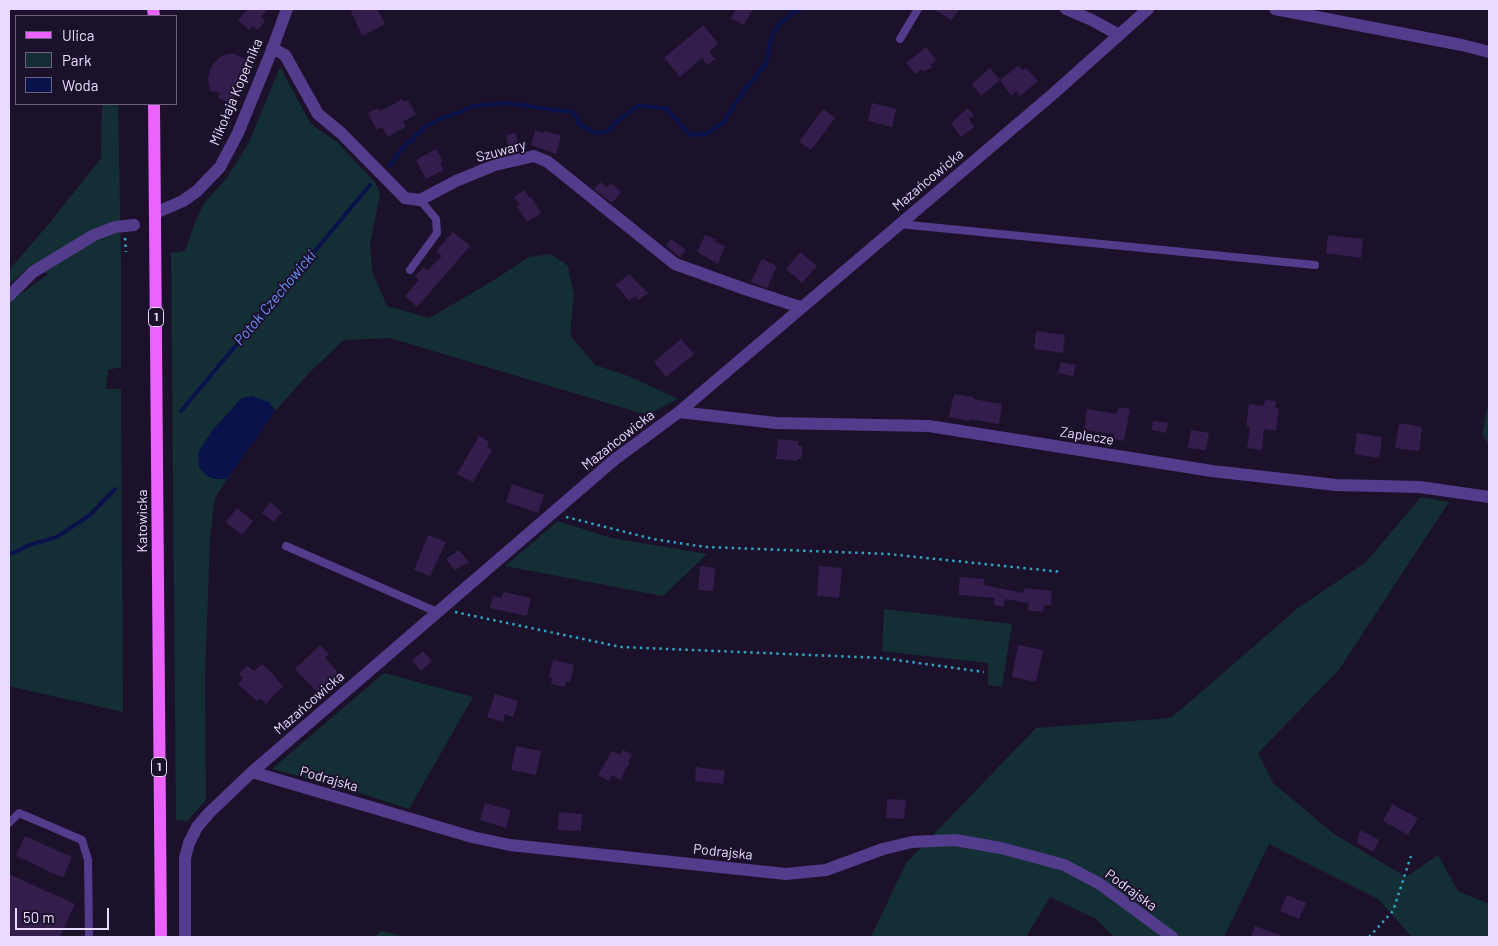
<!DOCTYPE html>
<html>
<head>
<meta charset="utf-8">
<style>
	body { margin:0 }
	#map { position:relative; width:1498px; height:946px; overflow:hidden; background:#1c112b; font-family:Barlow,sans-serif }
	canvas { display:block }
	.frame { position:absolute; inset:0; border:10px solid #e8dbff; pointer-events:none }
	.legend { position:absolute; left:15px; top:15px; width:162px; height:90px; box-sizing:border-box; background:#1c112b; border:1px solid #6e6280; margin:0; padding:6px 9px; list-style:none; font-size:15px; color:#e8dbff }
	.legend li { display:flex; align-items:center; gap:10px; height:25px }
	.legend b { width:25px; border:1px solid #6e6280 }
	.scale { position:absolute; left:15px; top:908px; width:94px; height:22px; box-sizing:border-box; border:2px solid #e8dbff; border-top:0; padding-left:6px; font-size:15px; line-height:18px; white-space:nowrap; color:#e8dbff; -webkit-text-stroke:4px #1c112b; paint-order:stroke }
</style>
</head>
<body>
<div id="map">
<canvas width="1498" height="946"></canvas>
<div class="frame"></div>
<ul class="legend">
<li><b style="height:6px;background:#ec62ff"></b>Ulica</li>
<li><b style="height:14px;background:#142e36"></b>Park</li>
<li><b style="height:14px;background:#0a124b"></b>Woda</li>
</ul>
<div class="scale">50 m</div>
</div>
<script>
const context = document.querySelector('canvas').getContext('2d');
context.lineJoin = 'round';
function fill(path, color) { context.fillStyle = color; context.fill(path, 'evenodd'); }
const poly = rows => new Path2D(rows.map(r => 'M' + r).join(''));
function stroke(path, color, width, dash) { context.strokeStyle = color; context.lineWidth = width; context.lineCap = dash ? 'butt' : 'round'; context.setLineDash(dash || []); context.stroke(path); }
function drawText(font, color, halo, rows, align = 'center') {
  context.font = font + ' Barlow,sans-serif'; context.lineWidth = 4; context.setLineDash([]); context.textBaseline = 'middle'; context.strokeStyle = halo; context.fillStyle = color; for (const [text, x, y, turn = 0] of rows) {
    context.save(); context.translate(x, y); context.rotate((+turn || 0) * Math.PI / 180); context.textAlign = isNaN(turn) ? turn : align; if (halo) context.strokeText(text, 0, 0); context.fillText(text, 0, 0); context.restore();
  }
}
fill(poly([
	[280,67,311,124,337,142,375,182,380,195,370,243,372,271,387,306,429,318,496,279,529,257,551,254,568,266,574,295,570,335,595,365,631,377,678,399,647,415,390,338,344,340,310,372,275,411,269,402,242,398,212,431,198,453,213,479,227,479,215,498,210,539,205,676,206,800,187,821,176,820,171,253,185,251,194,225,204,203,227,178,249,142],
	[102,104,118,104,121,260,121,367,108,370,106,389,121,389,123,712,9,686,9,305,14,299,48,274,32,265,9,284,9,270,48,225,101,158],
	[1489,398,1489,444,1482,435],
	[1421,497,1449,502,1338,671,1258,753,1273,783,1334,834,1406,877,1438,855,1458,891,1489,904,1489,937,1412,937,1378,899,1269,844,1224,937,1114,937,1096,919,1050,897,1026,937,871,937,906,863,1036,728,1171,718,1298,608,1366,562],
	[558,521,611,538,707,554,663,596,505,566],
	[884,609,1012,624,1002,687,988,685,988,663,882,651],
	[384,673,473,697,409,809,350,790,272,769],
	[381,931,406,937,375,937]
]), '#142e36');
fill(poly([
	[252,396,269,402,275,411,227,479,213,479,206,475,199,467,198,453,212,431,242,398]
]), '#0a124b');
stroke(poly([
	[389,166,403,148,425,127,442,118,458,113,473,106,508,103,560,111,571,111,577,117,579,124,595,133,607,132,615,123,639,105,667,109,690,135,706,134,723,123,745,89,766,64,772,35,780,23,795,11,802,9],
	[181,411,370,185],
	[9,555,29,545,57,537,90,515,115,489]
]), '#0a124b', 4);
fill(poly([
	[248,9,268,9,261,17,265,21,258,30,253,26,249,30,238,20],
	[350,9,377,9,385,24,362,36],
	[736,9,753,9,744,25,731,18],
	[934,9,960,9,951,20],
	[703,25,718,43,709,52,715,59,707,65,702,58,680,77,664,58],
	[926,47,936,60,930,65,932,67,924,72,922,69,916,74,906,63],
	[232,53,250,61,231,103,218,98,220,93,210,91,208,79,210,70,214,63,220,57],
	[1018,66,1023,70,1026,68,1038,81,1020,96,1016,91,1011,96,1000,80],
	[990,68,1000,80,981,96,972,84],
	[402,99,404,102,408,100,416,114,403,122,406,127,388,137,382,127,377,130,368,113,378,108,379,111,385,109],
	[872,103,896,109,892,127,868,121],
	[968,108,974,115,969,119,974,127,961,137,951,123],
	[823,109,835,118,811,150,799,142],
	[535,130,544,133,545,131,561,136,556,154,531,145],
	[516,133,519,149,509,151,506,135],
	[436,149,443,161,440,163,444,170,426,179,416,160],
	[600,182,607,187,611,183,621,192,612,203,594,189],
	[525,190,529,198,531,197,541,213,527,222,517,206,519,204,514,197],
	[453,232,470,246,417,307,405,296,419,280,415,276,423,267,427,271,442,256,436,251],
	[705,235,716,239,715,242,725,246,718,264,697,252],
	[1328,235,1363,239,1361,258,1326,253],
	[671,239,686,250,680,257,666,246],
	[800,252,817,266,802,283,786,269],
	[762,259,777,266,767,288,751,282],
	[629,274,648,293,639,300,635,296,629,301,616,285],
	[1036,331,1065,335,1063,353,1034,349],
	[681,339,694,354,666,377,654,362],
	[1061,362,1076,365,1073,376,1058,373],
	[954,394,973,397,973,399,1002,404,999,424,969,419,969,421,949,417],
	[1265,400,1276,401,1275,408,1279,408,1276,431,1264,429,1262,450,1247,448,1250,427,1246,427,1249,404,1264,406],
	[1119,407,1130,409,1124,441,1113,439,1114,434,1084,430,1087,409,1117,414],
	[1153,421,1168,423,1166,433,1152,430],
	[1399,423,1422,427,1419,451,1395,448],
	[1191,430,1209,433,1206,450,1188,448],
	[1357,433,1382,437,1379,458,1354,454],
	[479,436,489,442,487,447,492,450,473,482,457,474],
	[778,439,799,441,798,446,803,446,801,459,797,459,797,461,776,459],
	[512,484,544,495,538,513,506,502],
	[270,502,282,512,274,522,262,513],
	[237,508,253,521,242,535,226,522],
	[428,535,446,542,430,576,414,570],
	[459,550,469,562,455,570,446,559],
	[700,566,715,568,713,591,698,590],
	[819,566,842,568,839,598,817,596],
	[960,577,984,579,984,585,1023,593,1024,588,1052,591,1051,605,1044,605,1043,612,1028,610,1029,603,1005,599,1003,607,994,605,995,598,958,595],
	[503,592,531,598,527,616,490,608,493,596,502,598],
	[320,645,329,654,325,658,341,676,321,696,295,669],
	[1018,645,1043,650,1036,682,1012,677],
	[423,651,432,661,421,671,412,661],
	[553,660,574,665,570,682,566,681,565,687,551,684,552,678,549,677],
	[262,664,277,678,276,679,283,686,266,704,260,699,257,701,238,684,243,678,239,674,247,665,254,671],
	[495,694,518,701,513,717,505,714,503,722,487,717],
	[516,746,541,751,536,775,511,770],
	[623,750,632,755,628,761,630,762,620,780,612,775,609,781,598,775,612,751,620,755],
	[696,767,725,771,723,784,695,781],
	[887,799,906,800,904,819,886,818],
	[485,803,511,810,506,828,480,820],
	[1392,804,1418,818,1408,835,1383,821],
	[559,812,582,814,581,831,558,830],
	[1360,830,1379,840,1373,852,1357,843],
	[25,836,72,857,63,878,16,856],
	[9,874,75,904,60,937,9,937],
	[1287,895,1306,903,1299,919,1280,911],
	[1255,926,1282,936,1281,937,1251,937]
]), '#331d4d');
stroke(poly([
	[125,238,126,252],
	[566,517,653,539,705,547,888,554,1062,572],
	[455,612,621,647,882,658,984,672],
	[1369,937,1393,911,1411,856]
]), '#2fa3bf', 2.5, [2.5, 4]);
stroke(poly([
	[900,39,918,9],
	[899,224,1315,265],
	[410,270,437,233,436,219,420,200],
	[286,546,437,612],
	[9,823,19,813,82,840,88,860,89,937]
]), '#533c8b', 8);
stroke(poly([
	[1066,9,1092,20,1119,35],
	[1275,9,1462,45,1489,52],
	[272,48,285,55,318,114,341,133,405,198,420,200,456,181,495,165,534,156,548,162,675,264,745,289,800,307],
	[155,213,183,201,197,191,220,167,238,133,270,55,287,9],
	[9,296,33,272,94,235,115,227,134,225],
	[679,412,776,423,929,426,1212,471,1336,485,1420,487,1489,497],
	[252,772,472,837,510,845,786,874,826,870,883,849,912,842,955,840,1001,848,1064,865,1100,884,1172,937],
	[185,937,185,858,189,843,197,827,209,813,252,772,614,460,679,412,1053,94,1148,9]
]), '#533c8b', 12);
stroke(poly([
	[153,9,154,16],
	[154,104,161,937]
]), '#ec62ff', 12);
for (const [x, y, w] of [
	[156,317,15],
	[159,767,15]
]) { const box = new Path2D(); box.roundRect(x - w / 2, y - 9.5, w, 19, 4); context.fillStyle = '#1c112b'; context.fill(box); stroke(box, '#e8dbff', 1); }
drawText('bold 12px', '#e8dbff', null, [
	["1",156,317],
	["1",159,767]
]);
drawText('14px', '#e8dbff', '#1c112b', [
	["Mikołaja Kopernika",236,92,-67],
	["Szuwary",501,151,-15],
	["Mazańcowicka",928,180,-40],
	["Zaplecze",1087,436,9],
	["Mazańcowicka",618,440,-38],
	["Katowicka",142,521,-90],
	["Mazańcowicka",309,703,-41],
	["Podrajska",329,779,16],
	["Podrajska",723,852,6],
	["Podrajska",1131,890,36]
]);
drawText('italic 15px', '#6994ff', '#1c112b', [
	["Potok Czechowicki",275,298,-50]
]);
</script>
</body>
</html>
